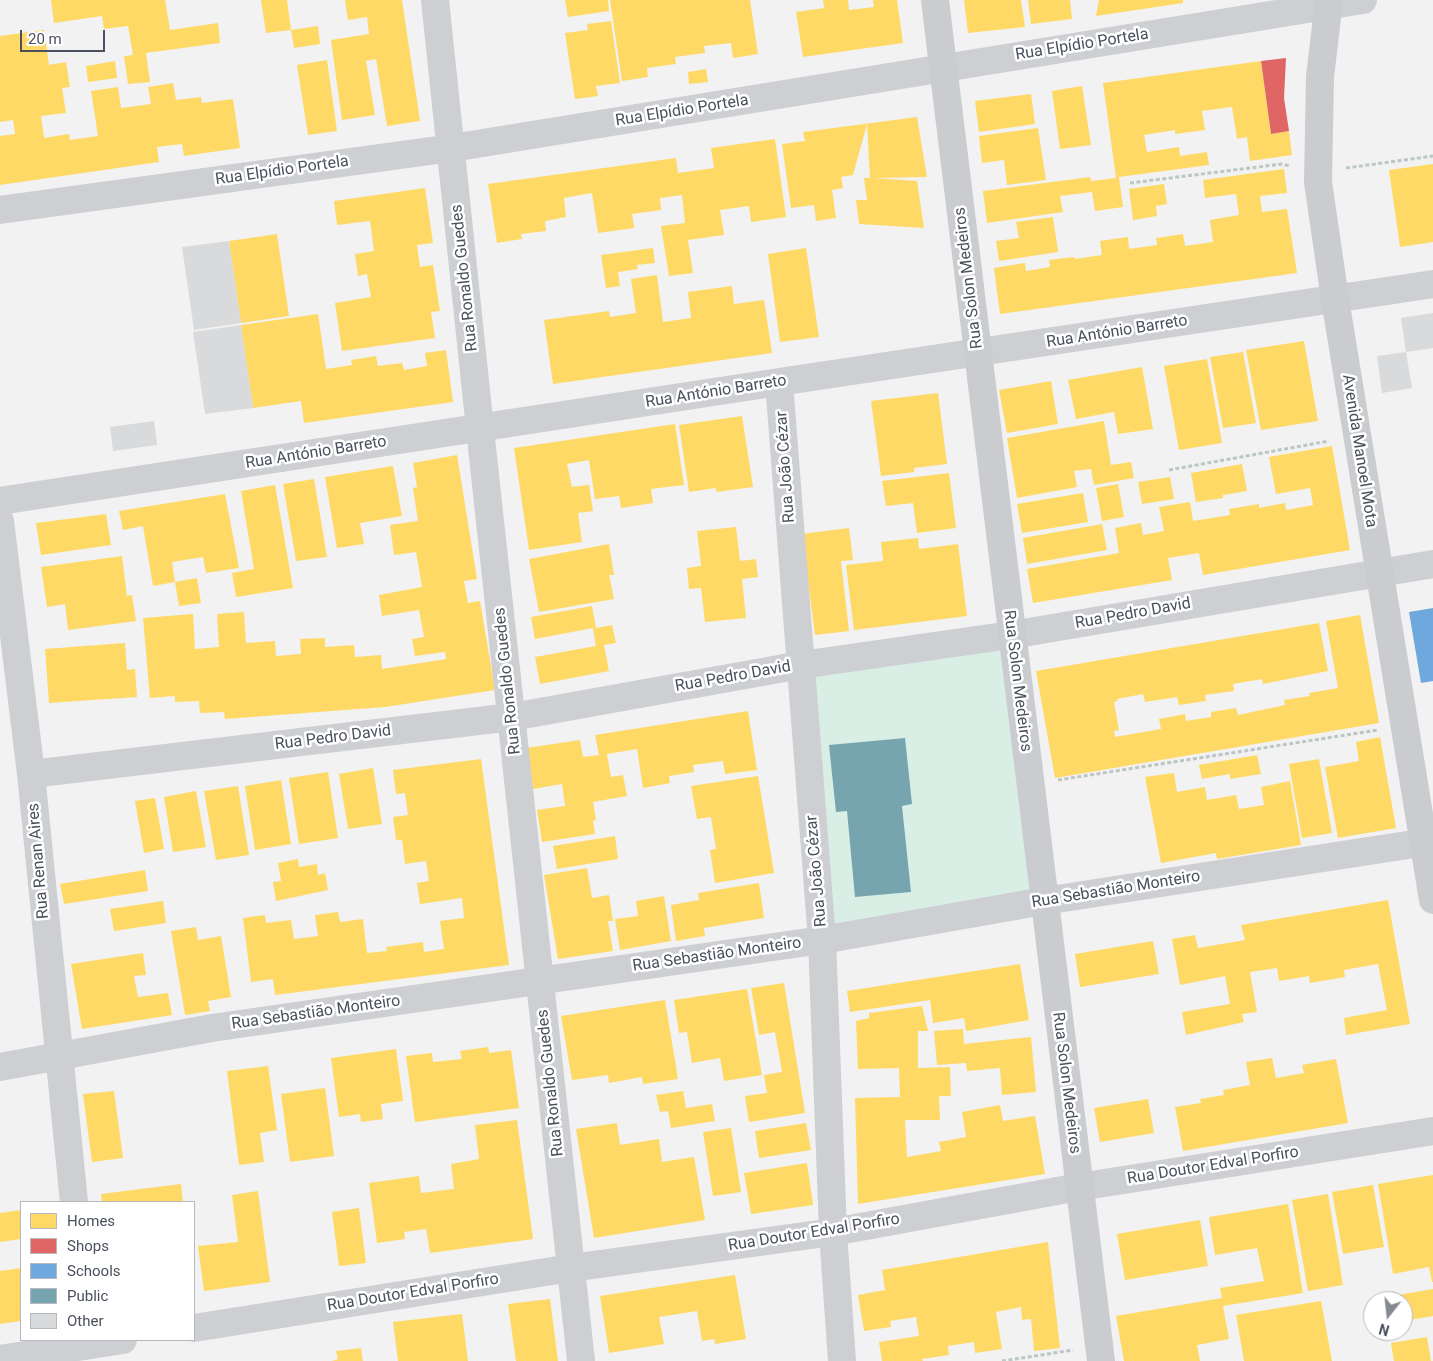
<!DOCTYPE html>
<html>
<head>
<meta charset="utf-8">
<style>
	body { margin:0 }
	#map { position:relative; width:1433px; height:1361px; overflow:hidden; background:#f2f2f2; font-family:Roboto,sans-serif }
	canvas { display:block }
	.legend { position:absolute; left:20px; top:1201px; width:175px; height:140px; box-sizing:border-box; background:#fff; border:1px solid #b7b9be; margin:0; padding:6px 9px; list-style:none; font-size:15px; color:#4a505d }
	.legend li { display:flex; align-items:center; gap:10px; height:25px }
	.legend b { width:25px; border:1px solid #b7b9be }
	.north { position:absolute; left:1363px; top:1291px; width:50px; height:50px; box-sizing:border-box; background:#fff; border:1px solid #b7b9be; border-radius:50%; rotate:196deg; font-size:14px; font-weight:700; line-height:20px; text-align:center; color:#4a505d }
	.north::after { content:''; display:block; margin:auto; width:18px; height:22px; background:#858991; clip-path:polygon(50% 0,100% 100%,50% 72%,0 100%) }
	.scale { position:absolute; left:20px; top:30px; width:85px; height:22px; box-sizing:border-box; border:2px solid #4a505d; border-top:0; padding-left:6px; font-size:15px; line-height:18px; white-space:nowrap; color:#4a505d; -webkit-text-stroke:4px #fff; paint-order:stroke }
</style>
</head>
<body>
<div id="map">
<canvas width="1433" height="1361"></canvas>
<ul class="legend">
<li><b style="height:14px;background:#ffd966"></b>Homes</li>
<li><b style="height:14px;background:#e06666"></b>Shops</li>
<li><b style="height:14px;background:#6fa8dc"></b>Schools</li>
<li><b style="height:14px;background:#76a5af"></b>Public</li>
<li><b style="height:14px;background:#d9dadc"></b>Other</li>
</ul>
<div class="north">N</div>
<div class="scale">20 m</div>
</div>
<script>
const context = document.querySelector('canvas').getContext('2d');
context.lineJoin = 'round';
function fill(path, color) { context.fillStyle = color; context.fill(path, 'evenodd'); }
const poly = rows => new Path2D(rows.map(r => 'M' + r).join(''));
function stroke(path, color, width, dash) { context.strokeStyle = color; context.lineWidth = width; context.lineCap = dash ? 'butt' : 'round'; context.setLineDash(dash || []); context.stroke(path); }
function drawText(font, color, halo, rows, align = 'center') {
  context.font = font + ' Roboto,sans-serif'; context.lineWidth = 5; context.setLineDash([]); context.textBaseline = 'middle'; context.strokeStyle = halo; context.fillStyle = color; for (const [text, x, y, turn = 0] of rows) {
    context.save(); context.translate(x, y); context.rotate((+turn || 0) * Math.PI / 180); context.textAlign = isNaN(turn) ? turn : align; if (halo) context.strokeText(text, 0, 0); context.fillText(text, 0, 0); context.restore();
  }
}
fill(poly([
	[1003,642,1038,910,816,946,802,679]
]), '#d9efe6');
fill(poly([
	[51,0,165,0,170,30,218,23,220,43,146,53,150,82,128,84,124,56,133,55,128,26,104,29,102,16,54,23],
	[261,0,287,0,291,30,266,33],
	[345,0,402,0,420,121,387,126,376,59,366,61,375,115,342,120,331,40,369,34,367,17,348,20],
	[565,0,608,0,609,11,568,17],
	[610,0,750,0,758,54,733,58,731,43,704,46,705,53,675,57,676,64,647,68,648,77,622,81],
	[823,0,848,0,849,10,874,7,873,0,897,0,903,43,803,57,796,12,824,8],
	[964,0,1021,0,1025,27,968,33],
	[1028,0,1070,0,1072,19,1031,24],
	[1099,0,1183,0,1183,3,1096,16],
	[611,21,620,83,596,86,598,96,575,99,565,33,588,30,587,24],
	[318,26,320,44,294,48,291,30],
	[44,30,49,65,66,62,70,87,62,88,66,113,41,116,44,138,69,134,70,140,98,136,91,91,118,87,121,108,151,104,148,87,173,83,176,100,201,97,202,103,233,99,240,148,184,156,182,144,157,147,159,162,0,185,0,136,15,134,13,120,0,122,0,36],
	[327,60,337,131,308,135,297,65],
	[115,61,117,78,88,82,86,66],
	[1261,61,1271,134,1289,131,1292,155,1250,161,1247,137,1237,139,1232,107,1202,111,1205,130,1175,134,1175,130,1144,135,1147,152,1179,147,1180,156,1207,152,1209,165,1119,177,1123,207,1095,211,1092,192,1060,196,1063,212,987,223,983,191,1090,177,1091,181,1116,178,1103,83],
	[706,69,708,82,689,84,688,72],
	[1082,86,1091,145,1060,149,1052,91],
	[1031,94,1035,124,979,132,975,101],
	[917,117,927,177,874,178,917,181,924,228,859,224,856,200,867,200,864,178,870,178,867,124,853,175,841,177,843,188,832,190,836,218,816,221,814,205,791,208,782,144,805,141,803,132],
	[1038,128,1046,180,1007,185,1004,160,982,163,979,136],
	[775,139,786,217,751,222,749,206,720,210,724,235,688,240,693,273,669,276,661,226,685,223,682,195,660,198,661,210,632,214,634,228,598,233,592,193,564,198,566,217,545,221,546,231,521,234,522,239,497,243,488,184,676,158,678,173,714,168,711,148],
	[1433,164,1433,242,1400,247,1389,170],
	[1284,169,1287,193,1260,196,1262,212,1287,209,1297,273,1000,314,994,268,1025,263,1026,271,1050,267,1049,260,1074,257,1075,259,1102,255,1100,241,1128,237,1129,249,1157,245,1156,238,1183,234,1185,246,1213,242,1210,220,1239,215,1236,194,1205,198,1203,180],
	[1164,184,1167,204,1156,206,1157,216,1133,220,1129,189],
	[425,188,433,243,417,245,420,267,433,265,440,311,431,312,435,338,342,351,335,303,371,297,367,274,358,276,355,254,374,251,370,221,337,225,334,201],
	[1053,217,1058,252,999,261,996,241,1019,238,1016,222],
	[277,234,289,316,241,323,229,241],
	[653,248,655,263,637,265,638,269,618,272,620,286,606,288,601,255],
	[806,248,819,337,780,342,768,254],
	[657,275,663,322,691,318,688,292,732,286,734,304,764,300,772,353,553,384,544,320,609,311,610,317,636,313,631,279],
	[318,314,326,369,352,365,351,360,376,356,378,366,402,363,404,370,427,366,425,353,446,350,453,402,304,423,301,401,253,408,241,325],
	[1304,341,1318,421,1261,430,1246,350],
	[1243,352,1256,423,1223,428,1210,357],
	[1207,359,1222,443,1179,450,1164,366],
	[1142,367,1153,429,1118,434,1114,412,1076,419,1068,380],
	[1051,381,1058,424,1007,433,999,390],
	[938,393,947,464,914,468,914,472,881,476,871,401],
	[742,416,753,487,716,492,716,488,689,492,679,425],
	[1104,421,1111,465,1131,462,1134,478,1094,485,1091,469,1074,471,1077,487,1017,498,1007,438],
	[675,424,684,485,651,489,653,503,621,508,619,496,595,499,589,460,567,464,572,487,589,485,593,511,578,513,582,542,529,550,514,448],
	[1332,446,1350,550,1203,575,1199,553,1168,558,1172,580,1033,603,1027,569,1119,553,1115,528,1141,523,1143,535,1164,531,1159,507,1190,502,1193,521,1230,515,1229,509,1259,504,1259,508,1285,503,1286,510,1313,505,1310,488,1276,494,1269,457],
	[457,455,477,579,464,581,468,603,480,601,495,690,385,707,225,719,224,712,200,713,199,701,175,702,175,696,150,698,143,618,193,614,195,649,219,647,217,614,244,612,246,643,275,641,276,656,301,654,300,639,325,638,325,647,354,645,355,657,381,655,382,669,446,659,445,652,415,656,412,639,424,637,419,610,382,616,379,595,422,587,416,552,394,555,390,525,418,521,413,488,417,487,413,463],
	[1242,464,1247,491,1223,495,1223,498,1196,502,1191,473],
	[393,466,402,516,360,523,364,544,337,548,325,477],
	[949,473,956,528,917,533,913,503,886,506,882,481],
	[1170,477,1174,499,1142,504,1138,482],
	[314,479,327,557,296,561,283,484],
	[1118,484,1124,517,1102,521,1096,488],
	[275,485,293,588,236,597,232,573,254,569,241,491],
	[1083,493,1088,522,1022,533,1017,504],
	[225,494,239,568,206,573,203,557,172,562,175,582,153,586,143,526,123,530,119,511],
	[106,514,111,545,41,555,36,523],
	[1102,524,1107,550,1027,564,1023,538],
	[736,527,740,561,756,559,758,577,742,579,746,618,705,622,701,588,689,589,687,568,701,566,697,531],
	[849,528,853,560,841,561,849,631,815,635,802,534],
	[918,538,919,549,958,544,967,616,854,630,846,565,883,561,881,542],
	[609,544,614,575,609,575,614,599,539,612,529,559],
	[122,556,127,596,132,595,136,621,68,630,65,604,47,607,41,567],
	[197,578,201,603,179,606,175,582],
	[592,606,596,628,612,625,616,643,604,645,609,671,540,684,535,657,596,646,593,628,535,639,531,617],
	[1360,615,1379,723,1055,778,1036,671,1319,623,1328,671,1263,684,1262,679,1233,684,1234,691,1205,695,1206,701,1179,705,1177,697,1145,702,1143,694,1117,699,1118,701,1114,702,1119,730,1114,731,1115,737,1161,729,1159,719,1185,714,1186,721,1211,717,1211,712,1236,708,1238,715,1285,705,1284,700,1310,696,1309,693,1338,688,1326,621],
	[125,643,127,670,135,669,137,697,49,703,45,649],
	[748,711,757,770,725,774,723,761,693,765,694,772,669,776,670,783,643,788,637,749,607,754,611,777,623,775,627,796,593,802,596,820,593,821,595,834,542,842,537,810,565,806,562,784,533,789,526,748,580,740,583,757,599,755,595,735],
	[1380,737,1396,828,1338,838,1325,767,1359,761,1356,742],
	[1257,755,1261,774,1230,779,1230,774,1202,779,1199,765],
	[481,759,509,965,275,995,273,979,251,982,243,918,265,915,266,923,291,920,294,939,318,936,315,915,338,912,340,922,363,919,367,953,387,951,386,947,423,942,424,952,444,949,440,921,464,918,462,898,420,904,417,883,429,881,426,861,405,864,402,840,396,840,393,817,408,815,405,793,396,794,393,770],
	[1319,759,1332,833,1302,838,1289,764],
	[373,768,382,824,348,829,339,774],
	[328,772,338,838,299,844,289,778],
	[1174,773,1177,792,1205,787,1207,800,1236,795,1239,809,1264,805,1261,787,1290,781,1301,845,1217,859,1216,853,1161,863,1145,777],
	[758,776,774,873,715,883,710,850,716,849,711,817,697,819,691,786],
	[281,780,291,844,255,850,245,786],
	[238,786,249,855,216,860,204,791],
	[196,791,206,847,173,852,164,797],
	[155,798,164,849,144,853,135,801],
	[615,836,618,859,557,869,553,846],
	[298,859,299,867,317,864,318,875,325,873,328,890,276,901,273,882,281,881,278,863],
	[587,868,592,898,609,895,613,921,608,921,613,951,558,959,544,875],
	[145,870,148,891,64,904,60,884],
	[759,883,764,918,704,928,705,936,676,941,671,905,699,900,698,893],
	[664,896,671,941,620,950,615,919,638,916,636,901],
	[1388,900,1410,1024,1346,1035,1344,1018,1387,1010,1378,964,1344,970,1345,977,1310,983,1309,976,1279,981,1277,968,1250,972,1257,1012,1242,1014,1244,1022,1186,1035,1182,1012,1230,1004,1225,976,1180,985,1172,939,1195,935,1198,948,1245,940,1241,925],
	[163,901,166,923,114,931,110,909],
	[196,927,198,940,221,936,231,997,208,1001,210,1011,185,1015,171,931],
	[1153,941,1159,974,1080,987,1075,954],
	[143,953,146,975,134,976,138,997,168,993,172,1015,82,1029,71,964],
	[1020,964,1029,1020,966,1031,964,1018,933,1023,930,1000,850,1012,847,991],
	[784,983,805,1113,749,1122,745,1096,767,1093,764,1075,782,1072,775,1032,759,1035,751,988],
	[747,989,762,1075,724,1081,720,1058,692,1063,687,1032,679,1033,674,1000],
	[665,1000,678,1079,643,1084,642,1077,609,1083,608,1075,572,1080,561,1016],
	[922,1006,928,1031,918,1031,918,1068,950,1067,951,1096,939,1096,940,1120,905,1120,907,1157,941,1151,939,1142,966,1137,962,1112,1000,1105,1003,1121,1035,1116,1045,1174,858,1204,855,1098,900,1097,899,1068,858,1069,856,1021,869,1018,869,1013],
	[963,1029,964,1044,1031,1037,1036,1092,1002,1095,1000,1068,967,1071,966,1063,937,1065,934,1031],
	[488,1047,489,1053,511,1050,519,1108,415,1122,406,1056,432,1053,433,1062,462,1059,460,1051],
	[396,1049,403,1101,381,1104,383,1119,361,1122,360,1114,339,1117,331,1058],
	[1272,1058,1276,1078,1304,1073,1302,1065,1336,1059,1348,1123,1183,1151,1175,1107,1201,1103,1200,1099,1224,1095,1223,1090,1250,1085,1246,1062],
	[268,1066,277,1130,260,1133,264,1162,239,1165,227,1071],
	[325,1088,334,1156,290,1162,281,1094],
	[114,1091,123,1158,92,1162,83,1094],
	[683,1091,686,1108,712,1104,715,1121,671,1128,668,1111,660,1112,656,1095],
	[1148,1099,1154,1133,1100,1142,1094,1108],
	[517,1120,533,1239,430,1253,426,1229,404,1232,405,1239,377,1243,369,1183,419,1176,421,1193,454,1189,451,1164,479,1159,475,1125],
	[617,1123,620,1145,659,1139,662,1162,694,1157,705,1220,594,1238,576,1129],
	[806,1123,811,1150,759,1158,755,1131],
	[731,1128,741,1192,713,1196,703,1132],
	[807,1163,813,1205,751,1214,744,1173],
	[1433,1175,1433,1282,1432,1282,1429,1267,1393,1274,1378,1184],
	[181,1184,183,1202,102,1202,101,1194],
	[1373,1185,1384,1247,1343,1254,1332,1192],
	[258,1191,270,1282,204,1291,198,1246,238,1242,232,1195],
	[1328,1194,1343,1285,1308,1291,1292,1200],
	[1288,1204,1303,1293,1223,1306,1229,1339,1197,1345,1200,1361,1124,1361,1116,1316,1222,1298,1220,1288,1264,1281,1257,1248,1215,1255,1209,1217],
	[359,1208,366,1263,339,1266,332,1212],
	[21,1210,21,1239,0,1242,0,1213],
	[1200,1220,1208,1266,1125,1280,1117,1234],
	[1048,1242,1060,1348,1034,1351,1031,1319,1022,1320,1021,1307,996,1312,1002,1349,975,1353,974,1342,948,1346,949,1355,922,1359,923,1361,882,1361,879,1342,919,1336,916,1317,890,1321,891,1327,864,1331,858,1295,885,1290,882,1270],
	[21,1268,21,1321,0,1324,0,1271],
	[735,1275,746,1339,715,1344,714,1339,702,1341,697,1311,659,1317,664,1344,609,1353,600,1296],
	[1433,1289,1433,1316,1403,1321,1403,1301,1386,1301,1386,1297],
	[550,1299,558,1361,516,1361,508,1304],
	[1321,1301,1332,1361,1244,1361,1236,1315],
	[462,1314,468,1361,398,1361,393,1322],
	[1427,1337,1431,1361,1394,1361,1391,1343],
	[361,1348,363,1361,332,1361,338,1359,336,1351]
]), '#ffd966');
fill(poly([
	[1286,58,1284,98,1289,131,1271,134,1261,61]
]), '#e06666');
fill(poly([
	[1433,608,1433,681,1421,683,1409,612]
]), '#6fa8dc');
fill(poly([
	[905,738,912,804,902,806,911,892,855,897,847,811,836,812,829,745]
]), '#76a5af');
fill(poly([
	[229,241,241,323,194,330,182,247],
	[1433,313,1433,348,1406,352,1401,318],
	[241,325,253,408,205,414,193,332],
	[1406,352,1412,388,1382,393,1377,356],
	[154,421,157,445,113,451,110,427]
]), '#d9dadc');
stroke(poly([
	[1346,168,1433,156],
	[1130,183,1282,164,1290,166],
	[1169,470,1329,441],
	[1058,780,1378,730],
	[1002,1361,1073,1350]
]), '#bcc6c5', 3, [4, 2.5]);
stroke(poly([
	[435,0,480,429,581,1361],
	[0,210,452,148,1363,0],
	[779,382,822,940,833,1232,842,1361],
	[0,501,779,382,1433,284],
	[0,521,31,774,74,1202],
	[31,774,512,717,801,665,1011,635,1433,564],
	[0,1067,212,1028,822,940,1044,901,1433,841],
	[194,1328,571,1268,833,1232,1079,1187,1433,1131],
	[0,1359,123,1340]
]), '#cecfd2', 28);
stroke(poly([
	[935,0,1101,1361],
	[1329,0,1320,77,1318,182,1335,299,1433,900]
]), '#cacccf', 28);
drawText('16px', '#4a505d', '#fff', [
	["Rua Elpídio Portela",1082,45,-9],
	["Rua Elpídio Portela",682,111,-9],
	["Rua Elpídio Portela",282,171,-8],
	["Rua Ronaldo Guedes",465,278,-96],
	["Rua Solon Medeiros",969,278,-97],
	["Rua António Barreto",1117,332,-9],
	["Rua António Barreto",716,392,-9],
	["Avenida Manoel Mota",1359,451,81],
	["Rua António Barreto",316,453,-9],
	["Rua João Cézar",786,467,-94],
	["Rua Pedro David",1133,614,-10],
	["Rua Pedro David",733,677,-10],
	["Rua Ronaldo Guedes",508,681,-96],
	["Rua Solon Medeiros",1017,681,83],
	["Rua Pedro David",333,738,-7],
	["Rua Renan Aires",39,861,-95],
	["Rua João Cézar",817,871,-95],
	["Rua Sebastião Monteiro",1116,890,-9],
	["Rua Sebastião Monteiro",717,955,-8],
	["Rua Sebastião Monteiro",316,1013,-8],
	["Rua Ronaldo Guedes",551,1083,-96],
	["Rua Solon Medeiros",1066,1083,83],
	["Rua Doutor Edval Porfiro",1213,1166,-9],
	["Rua Doutor Edval Porfiro",814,1233,-9],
	["Rua Doutor Edval Porfiro",413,1293,-9]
]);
</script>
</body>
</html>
